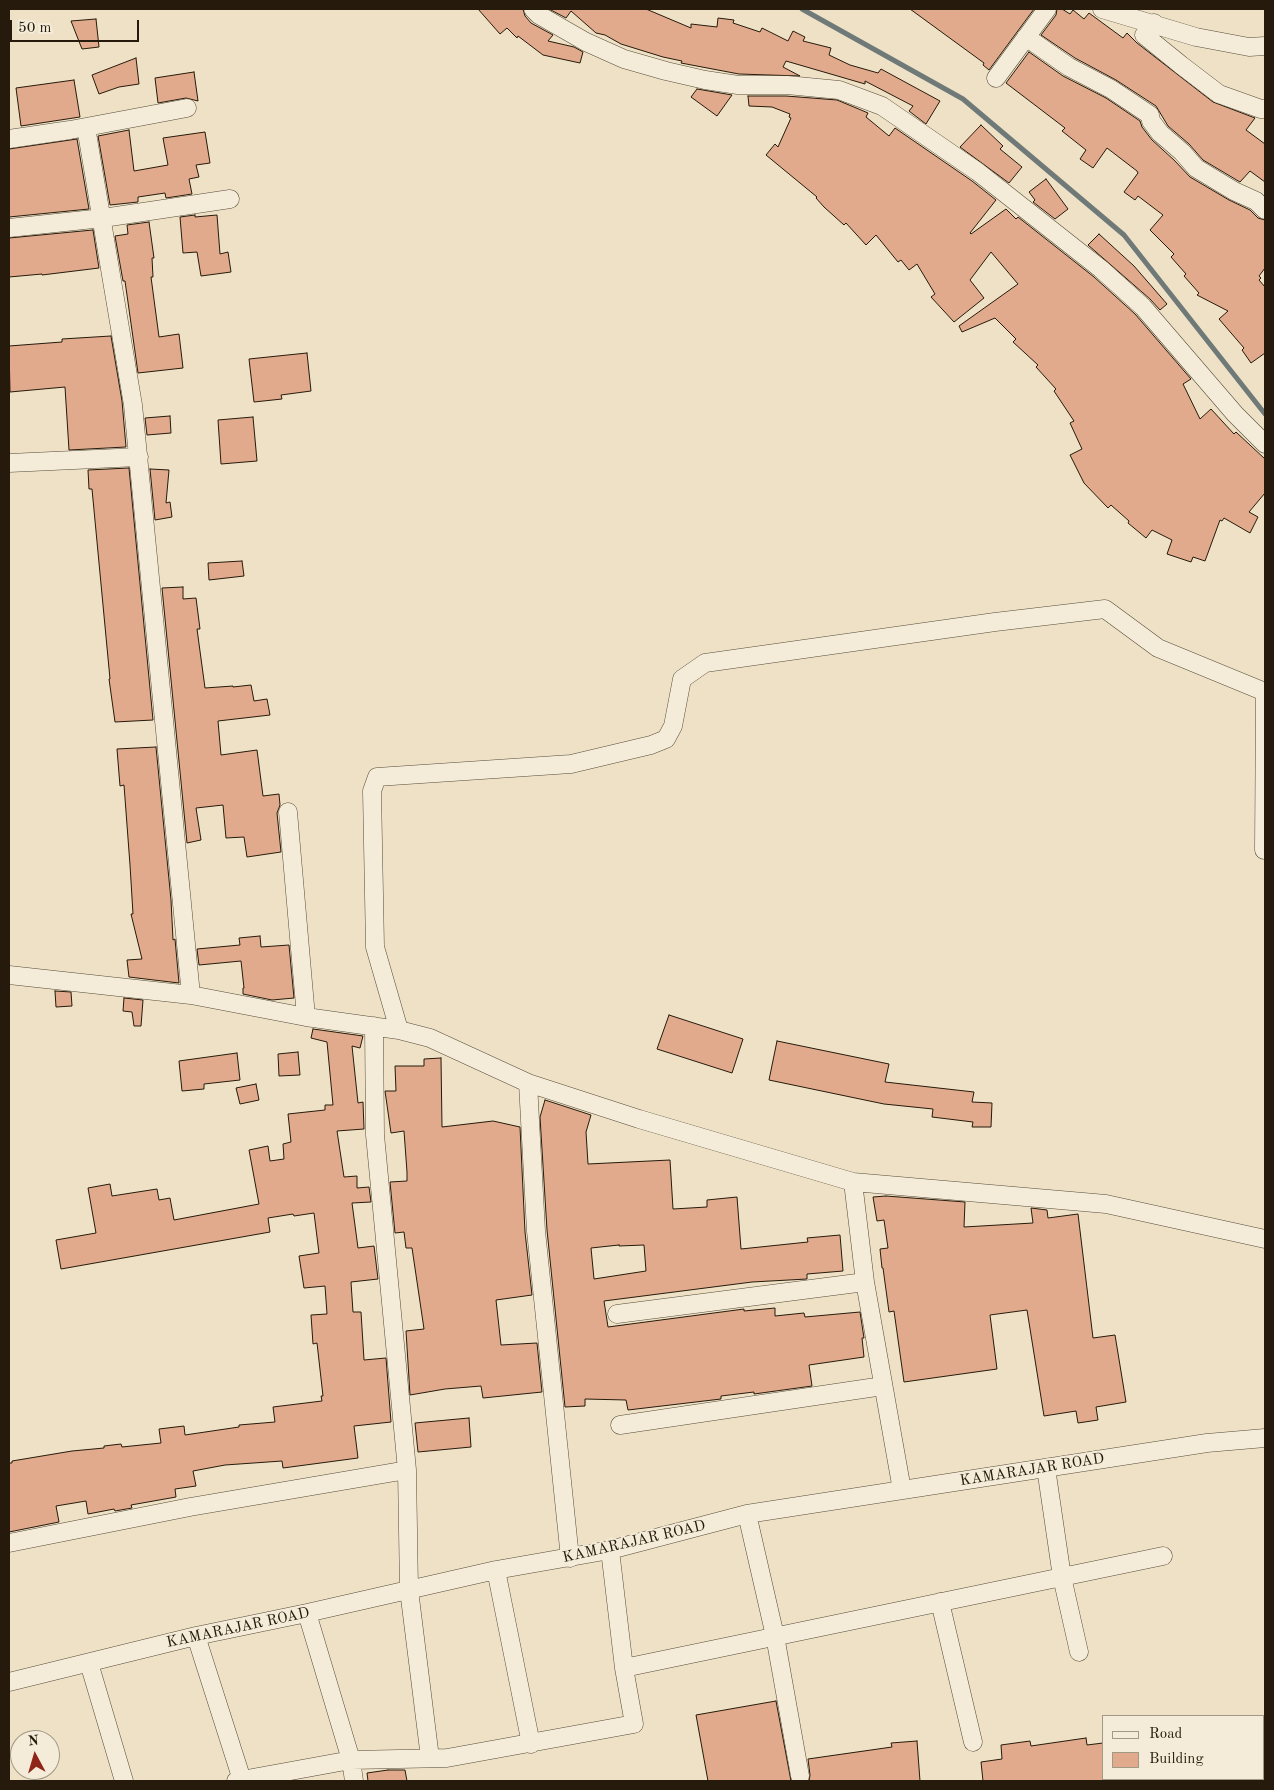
<!DOCTYPE html>
<html>
<head>
<meta charset="utf-8">
<style>
	body { margin:0 }
	#map { position:relative; width:1274px; height:1790px; overflow:hidden; background:#eee1c5; font-family:"Old Standard TT",serif }
	canvas { display:block }
	.frame { position:absolute; inset:0; border:10px solid #251a0b; pointer-events:none }
	.legend { position:absolute; left:1102px; top:1715px; width:162px; height:65px; box-sizing:border-box; background:#f4ecd9; border:1px solid #a19887; margin:0; padding:6px 9px; list-style:none; font-size:15px; color:#251a0b }
	.legend li { display:flex; align-items:center; gap:10px; height:25px }
	.legend b { width:25px; border:1px solid #a19887 }
	.north { position:absolute; left:10px; top:1730px; width:50px; height:50px; box-sizing:border-box; background:#f4ecd9; border:1px solid #a19887; border-radius:50%; rotate:354deg; font-size:14px; font-weight:700; line-height:20px; text-align:center; color:#251a0b }
	.north::after { content:''; display:block; margin:auto; width:18px; height:22px; background:#8f2418; clip-path:polygon(50% 0,100% 100%,50% 72%,0 100%) }
	.scale { position:absolute; left:10px; top:20px; width:129px; height:22px; box-sizing:border-box; border:2px solid #251a0b; border-top:0; padding-left:6px; font-size:15px; line-height:18px; white-space:nowrap; color:#251a0b; -webkit-text-stroke:4px #f4ecd9; paint-order:stroke }
</style>
</head>
<body>
<div id="map">
<canvas width="1274" height="1790"></canvas>
<div class="frame"></div>
<ul class="legend">
<li><b style="height:6px;background:#f4ecd9"></b>Road</li>
<li><b style="height:14px;background:#e2aa8c"></b>Building</li>
</ul>
<div class="north">N</div>
<div class="scale">50 m</div>
</div>
<script>
const context = document.querySelector('canvas').getContext('2d');
context.lineJoin = 'round';
const poly = rows => new Path2D(rows.map(r => 'M' + r).join(''));
function stroke(path, color, width, dash) { context.strokeStyle = color; context.lineWidth = width; context.lineCap = dash ? 'butt' : 'round'; context.setLineDash(dash || []); context.stroke(path); }
function fill(path, color) { context.fillStyle = color; context.fill(path, 'evenodd'); }
function drawText(font, color, halo, rows, align = 'center') {
  context.font = font + ' "Old Standard TT",serif'; context.lineWidth = 4; context.setLineDash([]); context.textBaseline = 'middle'; context.strokeStyle = halo; context.fillStyle = color; for (const [text, x, y, turn = 0] of rows) {
    context.save(); context.translate(x, y); context.rotate((+turn || 0) * Math.PI / 180); context.textAlign = isNaN(turn) ? turn : align; if (halo) context.strokeText(text, 0, 0); context.fillText(text, 0, 0); context.restore();
  }
}
stroke(poly([
	[802,9,963,99,1124,235,1265,414]
]), '#6f7a78', 5);
const building = poly([
	[478,9,523,9,525,16,531,23,553,35,548,41,574,47,583,52,580,63,543,55,518,36,517,38,507,28,500,34,478,9],
	[549,9,646,9,691,28,691,24,717,27,718,18,734,20,733,23,760,32,762,28,788,41,793,31,805,37,803,41,831,48,829,55,850,65,878,73,881,69,940,101,926,124,909,111,913,106,865,81,865,84,786,61,783,67,800,76,739,74,681,63,682,61,663,57,621,44,605,35,596,33,571,11,566,18,549,9],
	[910,9,1034,9,989,70,983,65,984,63,910,9],
	[1057,9,1062,9,1070,14,1073,10,1084,19,1089,13,1123,38,1127,33,1137,43,1213,102,1255,118,1246,130,1265,144,1265,182,1250,171,1240,182,1203,160,1189,144,1168,126,1156,106,1116,80,1075,58,1041,35,1056,15,1057,9],
	[96,19,99,47,82,49,71,21,96,19],
	[1029,52,1063,76,1106,98,1140,121,1142,127,1152,140,1174,160,1190,177,1229,200,1250,210,1258,218,1265,220,1265,268,1259,276,1261,278,1259,280,1265,287,1265,353,1251,363,1242,350,1244,348,1219,319,1228,311,1197,295,1199,293,1184,276,1186,274,1171,257,1174,254,1150,230,1163,215,1138,196,1135,200,1124,192,1138,173,1137,171,1107,148,1093,168,1080,159,1086,150,1062,131,1065,128,1006,83,1029,52],
	[136,58,139,84,119,87,99,94,92,75,136,58],
	[194,72,198,101,186,98,158,103,155,78,194,72],
	[74,80,80,117,21,126,16,88,74,80],
	[697,89,703,90,732,95,717,116,691,97,697,89],
	[748,96,786,96,837,100,861,110,868,113,866,117,889,136,895,128,972,181,996,200,970,233,971,234,1006,209,1016,219,1018,217,1094,277,1135,314,1191,379,1183,384,1200,419,1211,409,1234,434,1236,432,1265,459,1265,493,1249,512,1258,517,1250,533,1224,518,1222,521,1220,520,1205,561,1193,557,1191,562,1167,554,1172,540,1152,530,1146,538,1128,523,1129,521,1111,505,1108,508,1084,483,1070,455,1082,449,1070,423,1074,421,1054,391,1056,389,1036,367,1038,365,1013,342,1016,339,995,318,962,332,959,326,1018,284,991,252,970,280,984,298,954,322,931,297,935,294,917,264,909,270,901,260,898,262,876,235,866,245,846,223,844,225,824,207,816,198,817,197,766,155,775,144,778,147,791,118,789,117,790,114,772,107,749,106,748,96],
	[981,125,1003,146,1000,149,1022,167,1009,183,960,147,981,125],
	[129,130,134,171,168,165,163,138,205,132,210,163,196,165,199,177,189,179,192,194,166,198,165,193,138,197,138,202,110,205,98,136,129,130],
	[77,139,89,209,9,217,9,149,77,139],
	[1046,179,1068,209,1055,219,1033,202,1035,200,1029,192,1046,179],
	[195,215,195,217,217,215,220,254,228,252,231,272,201,276,197,252,183,253,180,217,195,215],
	[149,222,154,258,152,258,153,277,151,277,159,337,179,334,183,368,138,373,125,281,123,281,115,236,128,234,127,225,149,222],
	[93,230,99,268,42,275,42,274,9,277,9,238,93,230],
	[1099,234,1134,266,1167,304,1160,310,1150,299,1088,245,1099,234],
	[111,336,122,401,126,447,69,450,65,387,10,392,9,346,62,342,62,339,111,336],
	[307,353,311,391,281,395,282,399,254,402,249,359,307,353],
	[170,416,171,433,147,435,145,418,170,416],
	[253,417,257,461,221,464,218,420,253,417],
	[129,468,153,720,115,722,109,679,110,679,92,489,89,489,88,470,129,468],
	[150,469,169,470,166,503,170,502,172,517,155,520,150,469],
	[242,561,244,576,209,580,208,563,242,561],
	[183,587,183,599,196,598,200,629,197,629,205,688,233,686,233,687,251,685,254,701,267,699,270,715,218,721,221,755,257,750,263,796,279,794,280,805,277,813,281,852,247,857,244,837,226,838,223,805,196,808,201,840,187,843,162,588,183,587],
	[156,747,171,900,173,940,175,939,179,983,129,977,127,960,142,959,131,914,133,914,130,865,124,785,120,786,117,749,156,747],
	[260,936,261,947,289,945,294,998,272,1000,243,994,243,988,244,988,241,961,199,965,197,949,240,945,239,938,260,936],
	[55,991,71,992,72,1006,56,1007,55,991],
	[124,998,143,1000,141,1026,134,1026,132,1012,123,1011,124,998],
	[669,1015,743,1039,732,1073,657,1049,669,1015],
	[313,1029,363,1036,360,1048,352,1046,358,1103,363,1102,364,1129,337,1131,344,1177,357,1176,357,1188,369,1187,371,1202,352,1203,358,1248,374,1246,378,1279,351,1282,353,1312,361,1312,364,1360,386,1358,391,1422,354,1426,358,1458,283,1468,282,1461,225,1465,193,1471,196,1486,175,1489,176,1497,131,1505,132,1508,115,1511,114,1509,88,1514,86,1501,56,1506,59,1522,9,1532,9,1463,12,1463,12,1461,72,1451,104,1448,104,1446,121,1444,122,1447,161,1443,159,1429,184,1426,185,1435,239,1427,239,1425,275,1422,273,1407,322,1401,321,1396,323,1396,317,1343,313,1344,311,1315,327,1314,325,1286,304,1288,299,1256,319,1253,314,1213,294,1216,293,1214,268,1218,270,1232,61,1269,56,1240,96,1233,88,1188,110,1184,112,1196,157,1189,159,1200,170,1198,174,1220,259,1204,249,1150,268,1146,270,1161,284,1159,283,1144,291,1142,288,1114,325,1110,325,1105,333,1105,327,1042,311,1038,313,1029],
	[777,1041,889,1064,885,1082,974,1092,972,1102,992,1103,991,1127,972,1127,973,1122,932,1117,933,1109,884,1104,769,1080,777,1041],
	[298,1052,300,1075,279,1076,278,1054,298,1052],
	[237,1053,240,1080,204,1084,204,1089,182,1091,179,1061,237,1053],
	[441,1058,442,1127,493,1121,520,1127,525,1232,532,1295,496,1300,501,1345,537,1343,542,1392,483,1398,481,1386,445,1389,410,1395,406,1331,424,1329,412,1248,406,1248,404,1232,395,1233,390,1182,407,1181,407,1172,404,1131,391,1133,385,1091,396,1091,395,1066,424,1066,424,1059,441,1058],
	[256,1084,259,1100,240,1104,236,1088,256,1084],
	[545,1100,591,1115,586,1132,588,1164,670,1160,673,1209,707,1207,707,1200,737,1197,741,1249,808,1242,807,1238,840,1235,843,1271,807,1274,807,1279,752,1282,604,1301,608,1327,744,1309,744,1311,775,1308,775,1316,804,1313,805,1317,860,1312,864,1338,862,1338,864,1357,809,1365,812,1386,754,1394,754,1392,721,1396,721,1399,628,1410,626,1400,585,1399,585,1406,565,1407,547,1230,540,1117,545,1100],
	[619,1245,619,1246,644,1245,646,1271,594,1279,591,1248,619,1245],
	[886,1196,965,1202,964,1227,1033,1223,1031,1208,1047,1210,1048,1218,1078,1214,1093,1338,1115,1335,1126,1402,1096,1407,1098,1420,1078,1423,1076,1411,1044,1416,1027,1310,990,1315,997,1369,904,1382,894,1311,889,1312,883,1268,882,1268,880,1249,888,1248,884,1220,877,1221,873,1197,886,1196],
	[469,1418,471,1447,418,1452,415,1423,469,1418],
	[776,1701,791,1781,708,1781,696,1715,776,1701],
	[1086,1738,1087,1745,1103,1743,1103,1781,983,1781,981,1762,1002,1759,1001,1745,1030,1741,1031,1746,1086,1738],
	[917,1741,920,1781,809,1781,810,1775,808,1759,892,1747,891,1743,917,1741],
	[388,1770,405,1770,407,1781,368,1781,367,1773,388,1770]
]);
fill(building, '#e2aa8c');
stroke(building, '#251a0b', 1);
const minor = poly([
	[533,9,539,15,586,42,624,59,666,71,705,80,738,85,787,85,839,90,882,106,978,172,1101,269,1143,307,1235,414,1265,444],
	[1102,9,1196,37,1249,47,1265,46],
	[1154,23,1144,35,1181,65,1219,94,1261,109,1265,109],
	[1026,37,1069,67,1111,89,1150,115,1151,121,1160,133,1182,152,1196,168,1234,191,1256,201,1265,210],
	[996,78,1047,9],
	[86,127,133,405,191,995],
	[9,139,70,130,187,108],
	[9,228,103,218,230,199],
	[9,463,139,457],
	[288,812,306,1017],
	[9,975,191,995,306,1017,399,1030,430,1038,528,1083,639,1119,853,1182,1106,1204,1265,1239],
	[399,1030,375,947,372,791,377,777,571,764,651,745,666,739,673,726,682,679,705,663,995,622,1105,609,1158,648,1265,692,1264,850],
	[528,1083,536,1231,570,1558],
	[853,1182,865,1282,902,1490],
	[617,1314,865,1282],
	[620,1425,883,1386],
	[1046,1468,1062,1577,1079,1652],
	[407,1470,409,1590,430,1758],
	[747,1514,775,1636,800,1776],
	[9,1543,190,1507,407,1470,375,1135,374,1026],
	[496,1570,531,1744],
	[940,1602,973,1742],
	[307,1613,351,1760,354,1781],
	[196,1636,242,1780],
	[89,1663,124,1781],
	[624,1668,1163,1556],
	[9,1682,196,1636,307,1613,496,1570,610,1550,747,1514,1207,1443,1265,1438],
	[236,1781,351,1760,447,1758,634,1724,624,1668,610,1550]
]);
stroke(minor, '#574c3a', 19);
stroke(minor, '#f4ecd9', 18);
drawText('15px', '#251a0b', '#f4ecd9', [
	["KAMARAJAR ROAD",1032,1470,-9],
	["KAMARAJAR ROAD",634,1542,-13],
	["KAMARAJAR ROAD",238,1628,-12]
]);
</script>
</body>
</html>
